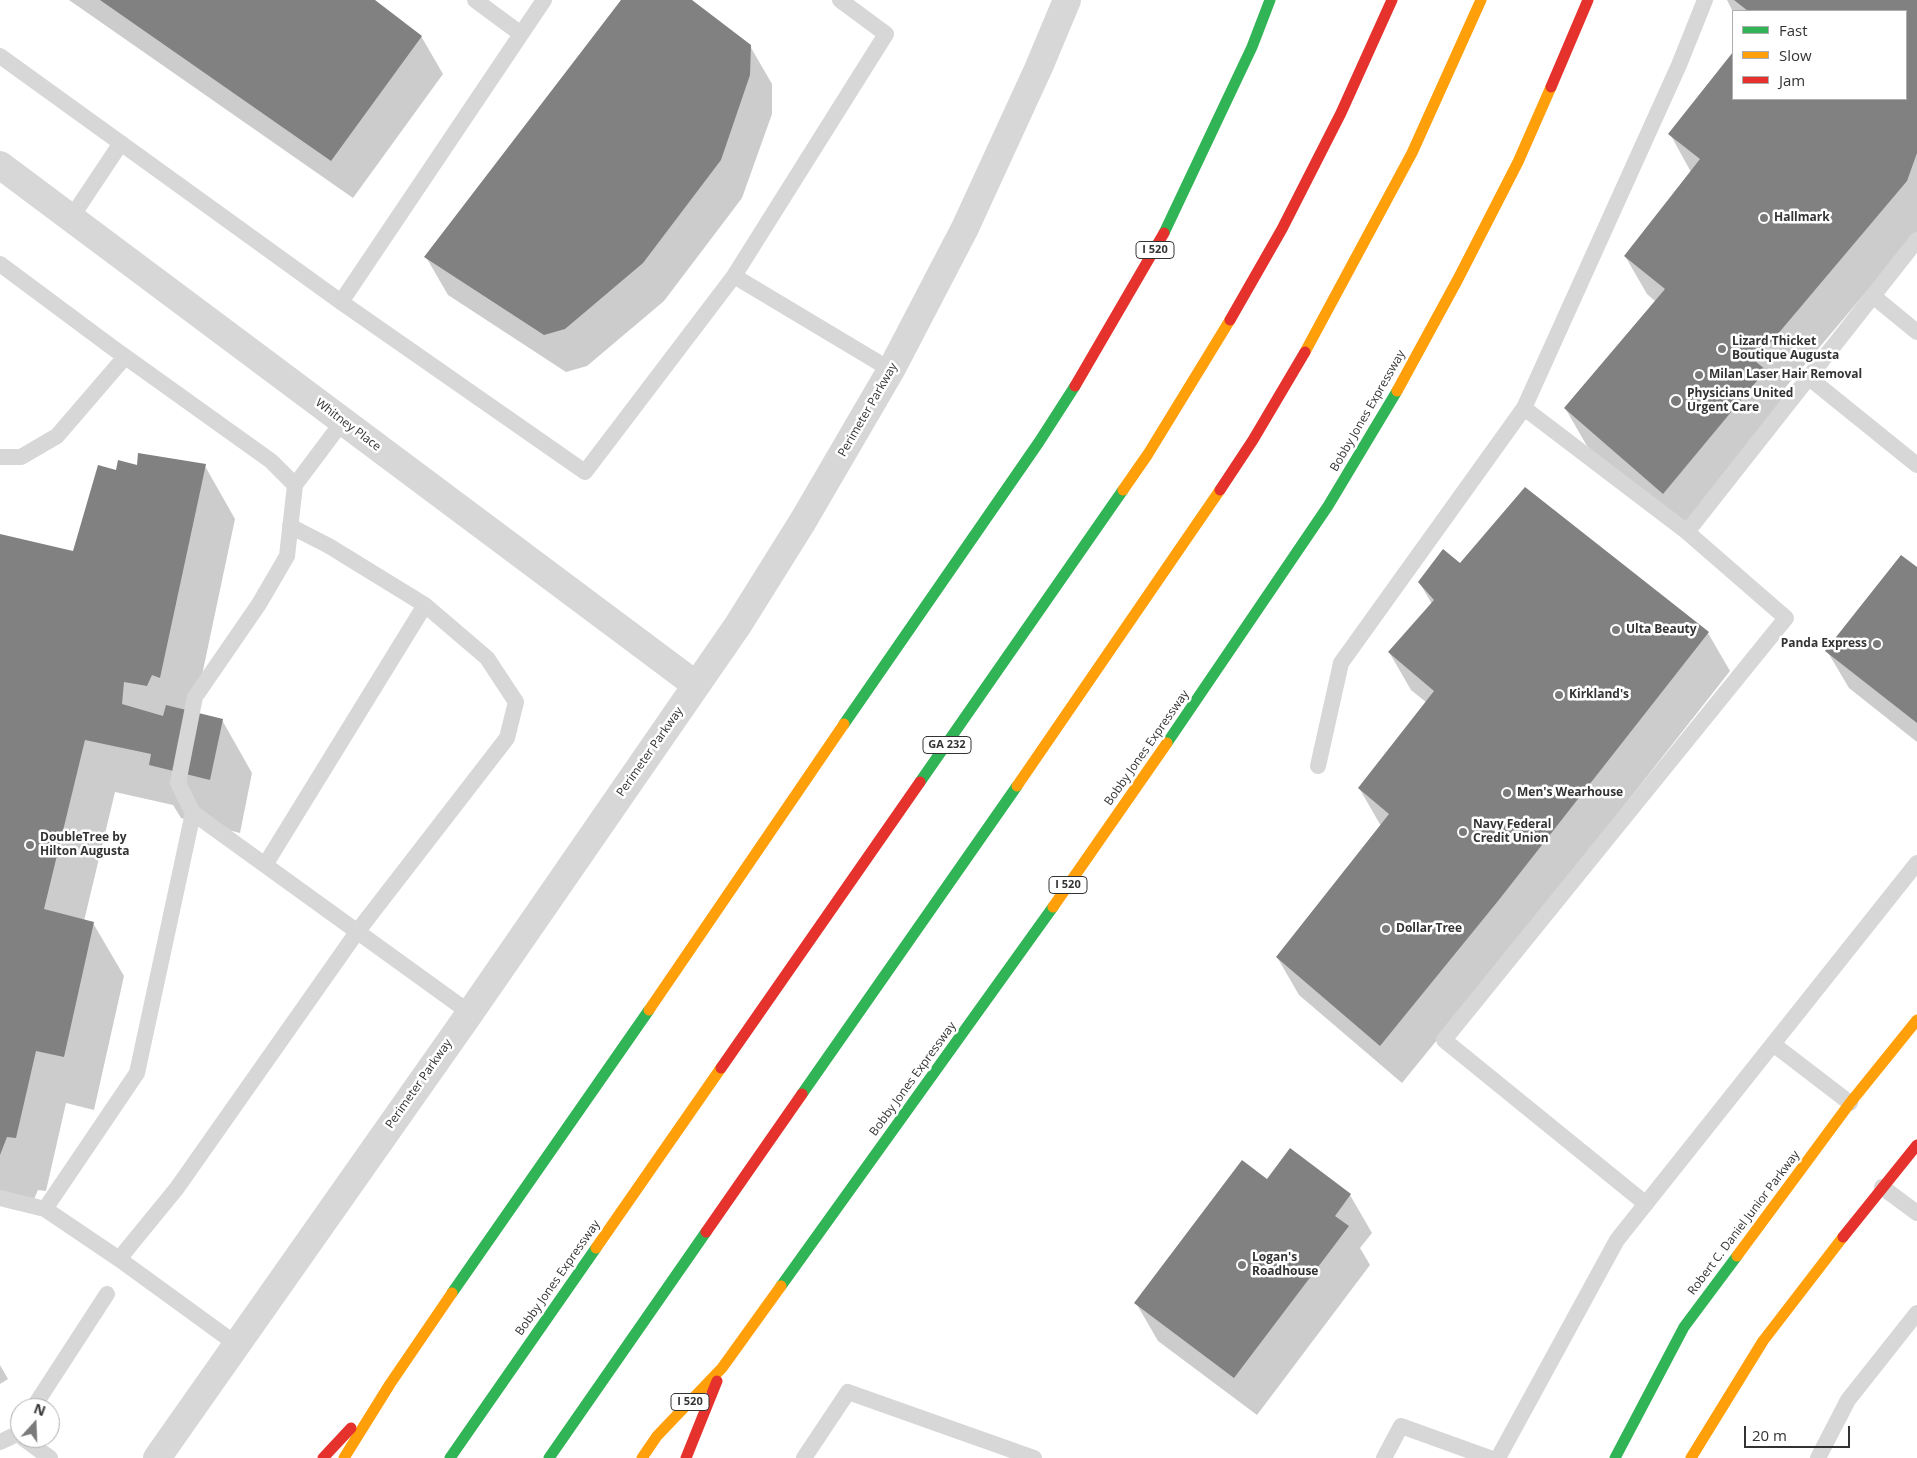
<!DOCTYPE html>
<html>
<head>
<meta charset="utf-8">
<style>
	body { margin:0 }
	#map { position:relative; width:1917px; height:1458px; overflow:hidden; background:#fff; font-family:"Open Sans",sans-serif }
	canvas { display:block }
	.legend { position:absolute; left:1732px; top:10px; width:175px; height:90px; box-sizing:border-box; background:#fff; border:1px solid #adadad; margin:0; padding:6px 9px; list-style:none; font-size:15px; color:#333 }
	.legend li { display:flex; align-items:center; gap:10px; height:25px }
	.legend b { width:25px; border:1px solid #adadad }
	.north { position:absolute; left:10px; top:1398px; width:50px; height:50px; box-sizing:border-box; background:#fff; border:1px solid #adadad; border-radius:50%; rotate:20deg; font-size:14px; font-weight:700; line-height:20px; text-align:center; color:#333 }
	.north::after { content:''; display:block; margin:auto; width:18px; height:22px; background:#7a7a7a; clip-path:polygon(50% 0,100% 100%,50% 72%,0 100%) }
	.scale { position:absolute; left:1744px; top:1426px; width:106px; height:22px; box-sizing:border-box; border:2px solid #333; border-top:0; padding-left:6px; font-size:15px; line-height:18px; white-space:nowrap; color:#333; -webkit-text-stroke:4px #fff; paint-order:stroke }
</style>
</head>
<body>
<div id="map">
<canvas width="1917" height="1458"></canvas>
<ul class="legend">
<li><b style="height:6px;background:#30b455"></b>Fast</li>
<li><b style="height:6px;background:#ff9f0a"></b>Slow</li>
<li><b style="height:6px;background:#e5322d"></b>Jam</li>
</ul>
<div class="north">N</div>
<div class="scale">20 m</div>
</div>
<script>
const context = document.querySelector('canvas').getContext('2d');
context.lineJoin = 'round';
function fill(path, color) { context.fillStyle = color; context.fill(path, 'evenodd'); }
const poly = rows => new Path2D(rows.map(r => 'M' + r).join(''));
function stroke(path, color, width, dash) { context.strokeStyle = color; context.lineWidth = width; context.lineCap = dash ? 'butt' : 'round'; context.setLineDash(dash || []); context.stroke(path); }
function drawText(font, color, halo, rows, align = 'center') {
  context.font = font + ' "Open Sans",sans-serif'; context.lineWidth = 5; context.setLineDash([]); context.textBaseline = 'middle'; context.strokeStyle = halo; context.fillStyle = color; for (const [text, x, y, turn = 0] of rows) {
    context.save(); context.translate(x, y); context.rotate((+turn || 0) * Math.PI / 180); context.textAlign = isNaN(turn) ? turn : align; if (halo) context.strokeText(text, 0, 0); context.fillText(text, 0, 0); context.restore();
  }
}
fill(poly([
	[69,0,372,0,421,36,443,74,353,198],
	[623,0,690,0,750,46,772,84,772,114,742,198,664,301,587,366,566,372,448,295,426,257],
	[1727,0,1917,0,1917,232,1779,395,1787,409,1685,531,1587,446,1565,408,1656,302,1647,294,1625,256,1691,172,1670,134,1733,54,1733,99,1906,99,1906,11,1733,12],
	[138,466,205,466,235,519,194,713,222,720,252,773,240,833,181,818,173,805,115,792,84,921,93,923,124,976,94,1110,66,1103,46,1191,38,1190,30,1209,0,1203,0,536,74,552,117,471],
	[1461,565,1708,633,1730,671,1520,938,1402,1083,1299,995,1277,957,1381,826,1359,788,1427,703,1411,690,1389,652,1432,604,1419,582],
	[1917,569,1917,742,1849,688,1827,651],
	[1267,1181,1350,1195,1372,1233,1360,1248,1370,1265,1257,1415,1158,1341,1136,1303],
	[0,1365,8,1379,0,1384]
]), '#0003');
fill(poly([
	[100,0,375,0,422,36,331,161],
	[621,0,692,0,751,45,750,75,721,160,643,263,565,329,544,335,424,257],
	[1734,0,1917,0,1917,153,1907,181,1755,361,1766,370,1663,494,1564,408,1665,289,1624,256,1700,159,1668,134,1733,52,1733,99,1906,99,1906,11,1748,11],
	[138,453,206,464,160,678,152,675,147,686,124,682,122,704,163,716,166,705,223,719,210,780,149,765,151,754,85,740,44,909,94,922,64,1057,36,1051,16,1138,7,1137,0,1155,0,534,73,551,98,465,116,470,118,460,137,465],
	[1525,487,1709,632,1498,901,1380,1046,1276,957,1389,814,1358,788,1434,691,1388,652,1434,600,1418,582,1443,549,1460,563],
	[1901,555,1917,567,1917,723,1825,651],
	[1290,1148,1351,1194,1335,1216,1349,1226,1234,1378,1134,1303,1242,1160,1267,1179]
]), '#818181');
stroke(poly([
	[475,0,521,34],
	[0,56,341,302,585,472,734,276,886,34,840,0],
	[71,218,121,143],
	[0,264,113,348,271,461,295,485,287,556,259,604,195,697,178,783,193,813,470,1013],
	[734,276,891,370],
	[1873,296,1917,332],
	[341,302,544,0],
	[1808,377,1917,465],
	[1524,408,1687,532,1786,618,1444,1040,1646,1204],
	[0,457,21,457,57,436,125,357],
	[295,485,343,421],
	[1687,532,1917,240],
	[1318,766,1341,663,1524,408,1679,65,1705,0],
	[265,865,425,605],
	[1773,1044,1850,1103],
	[1882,1187,1917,1213],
	[0,1198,45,1209,119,1259,236,1344],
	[45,1209,137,1073,193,813],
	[119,1259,177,1188,357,932,507,738,516,702,487,658,425,605,329,546,290,526],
	[33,1408,107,1294],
	[23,1438,50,1458],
	[0,1442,17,1434,20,1429],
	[804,1458,848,1392,1034,1458],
	[1384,1458,1401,1426,1490,1458],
	[1498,1458,1617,1240,1917,863],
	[1818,1458,1848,1400,1917,1313]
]), '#d7d7d7', 16);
stroke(poly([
	[0,165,696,685],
	[157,1458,470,1013,738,625,803,521,891,370,965,228,1039,67,1067,0]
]), '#d7d7d7', 28);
stroke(poly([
	[1164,233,1252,47,1270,0],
	[844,724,1039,442,1075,386],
	[1167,743,1328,506,1397,391],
	[920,782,1123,490],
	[802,1094,1017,786],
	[781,1286,1053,907],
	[452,1293,649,1010],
	[450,1458,596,1248],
	[549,1458,706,1232],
	[1615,1458,1684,1327,1737,1256]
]), '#30b455', 11);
stroke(poly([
	[1305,352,1412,153,1481,0],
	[1397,391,1458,279,1518,162,1551,87],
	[1123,490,1148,454,1230,320],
	[1017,786,1220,490],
	[1053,907,1167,743],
	[649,1010,844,724],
	[596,1248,721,1068],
	[1737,1256,1850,1103,1917,1020],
	[344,1458,390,1384,452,1293],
	[642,1458,657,1436,722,1368,781,1286],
	[1691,1458,1763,1341,1843,1237]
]), '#ff9f0a', 11);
stroke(poly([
	[1551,87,1588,0],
	[1230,320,1282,229,1341,113,1392,0],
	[1075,386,1164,233],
	[1220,490,1253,440,1305,352],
	[721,1068,920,782],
	[706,1232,802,1094],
	[1843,1237,1917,1145],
	[323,1458,351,1428],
	[686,1458,717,1381]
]), '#e5322d', 11);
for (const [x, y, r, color] of [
	[1764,218,5,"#7a7a7a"],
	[1722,349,5,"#7a7a7a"],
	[1699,375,5,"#7a7a7a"],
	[1676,401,6,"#7a7a7a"],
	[1616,630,5,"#7a7a7a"],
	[1877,644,5,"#7a7a7a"],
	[1559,695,5,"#7a7a7a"],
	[1507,793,5,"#7a7a7a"],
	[1463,832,5,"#7a7a7a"],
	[30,845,5,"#7a7a7a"],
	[1386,929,5,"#7a7a7a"],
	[1242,1265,5,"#7a7a7a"]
]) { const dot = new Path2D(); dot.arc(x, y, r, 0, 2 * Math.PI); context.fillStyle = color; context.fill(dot); stroke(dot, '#fff', 2); }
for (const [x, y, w] of [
	[1155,250,38],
	[947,745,48],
	[1068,885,38],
	[690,1402,38]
]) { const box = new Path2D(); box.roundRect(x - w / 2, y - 8.5, w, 17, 4); context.fillStyle = '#fff'; context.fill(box); stroke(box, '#333', 1); }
drawText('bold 11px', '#333', null, [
	["I 520",1155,250],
	["GA 232",947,745],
	["I 520",1068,885],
	["I 520",690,1402]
]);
drawText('bold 12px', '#333', '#fff', [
	["Hallmark",1774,218],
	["Lizard Thicket",1732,342],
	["Boutique Augusta",1732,356],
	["Milan Laser Hair Removal",1709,375],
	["Physicians United",1687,394],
	["Urgent Care",1687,408],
	["Ulta Beauty",1626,630],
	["Panda Express",1867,644,"right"],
	["Kirkland's",1569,695],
	["Men's Wearhouse",1517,793],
	["Navy Federal",1473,825],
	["Credit Union",1473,839],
	["DoubleTree by",40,838],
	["Hilton Augusta",40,852],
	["Dollar Tree",1396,929],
	["Logan's",1252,1258],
	["Roadhouse",1252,1272]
], 'left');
drawText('12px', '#333', '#fff', [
	["Perimeter Parkway",868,410,-60],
	["Bobby Jones Expressway",1368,411,-60],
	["Whitney Place",348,425,37],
	["Bobby Jones Expressway",1147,748,-55],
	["Perimeter Parkway",650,752,-55],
	["Bobby Jones Expressway",913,1079,-54],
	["Perimeter Parkway",419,1084,-55],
	["Robert C. Daniel Junior Parkway",1744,1223,-53],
	["Bobby Jones Expressway",558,1278,-55]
]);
</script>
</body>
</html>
